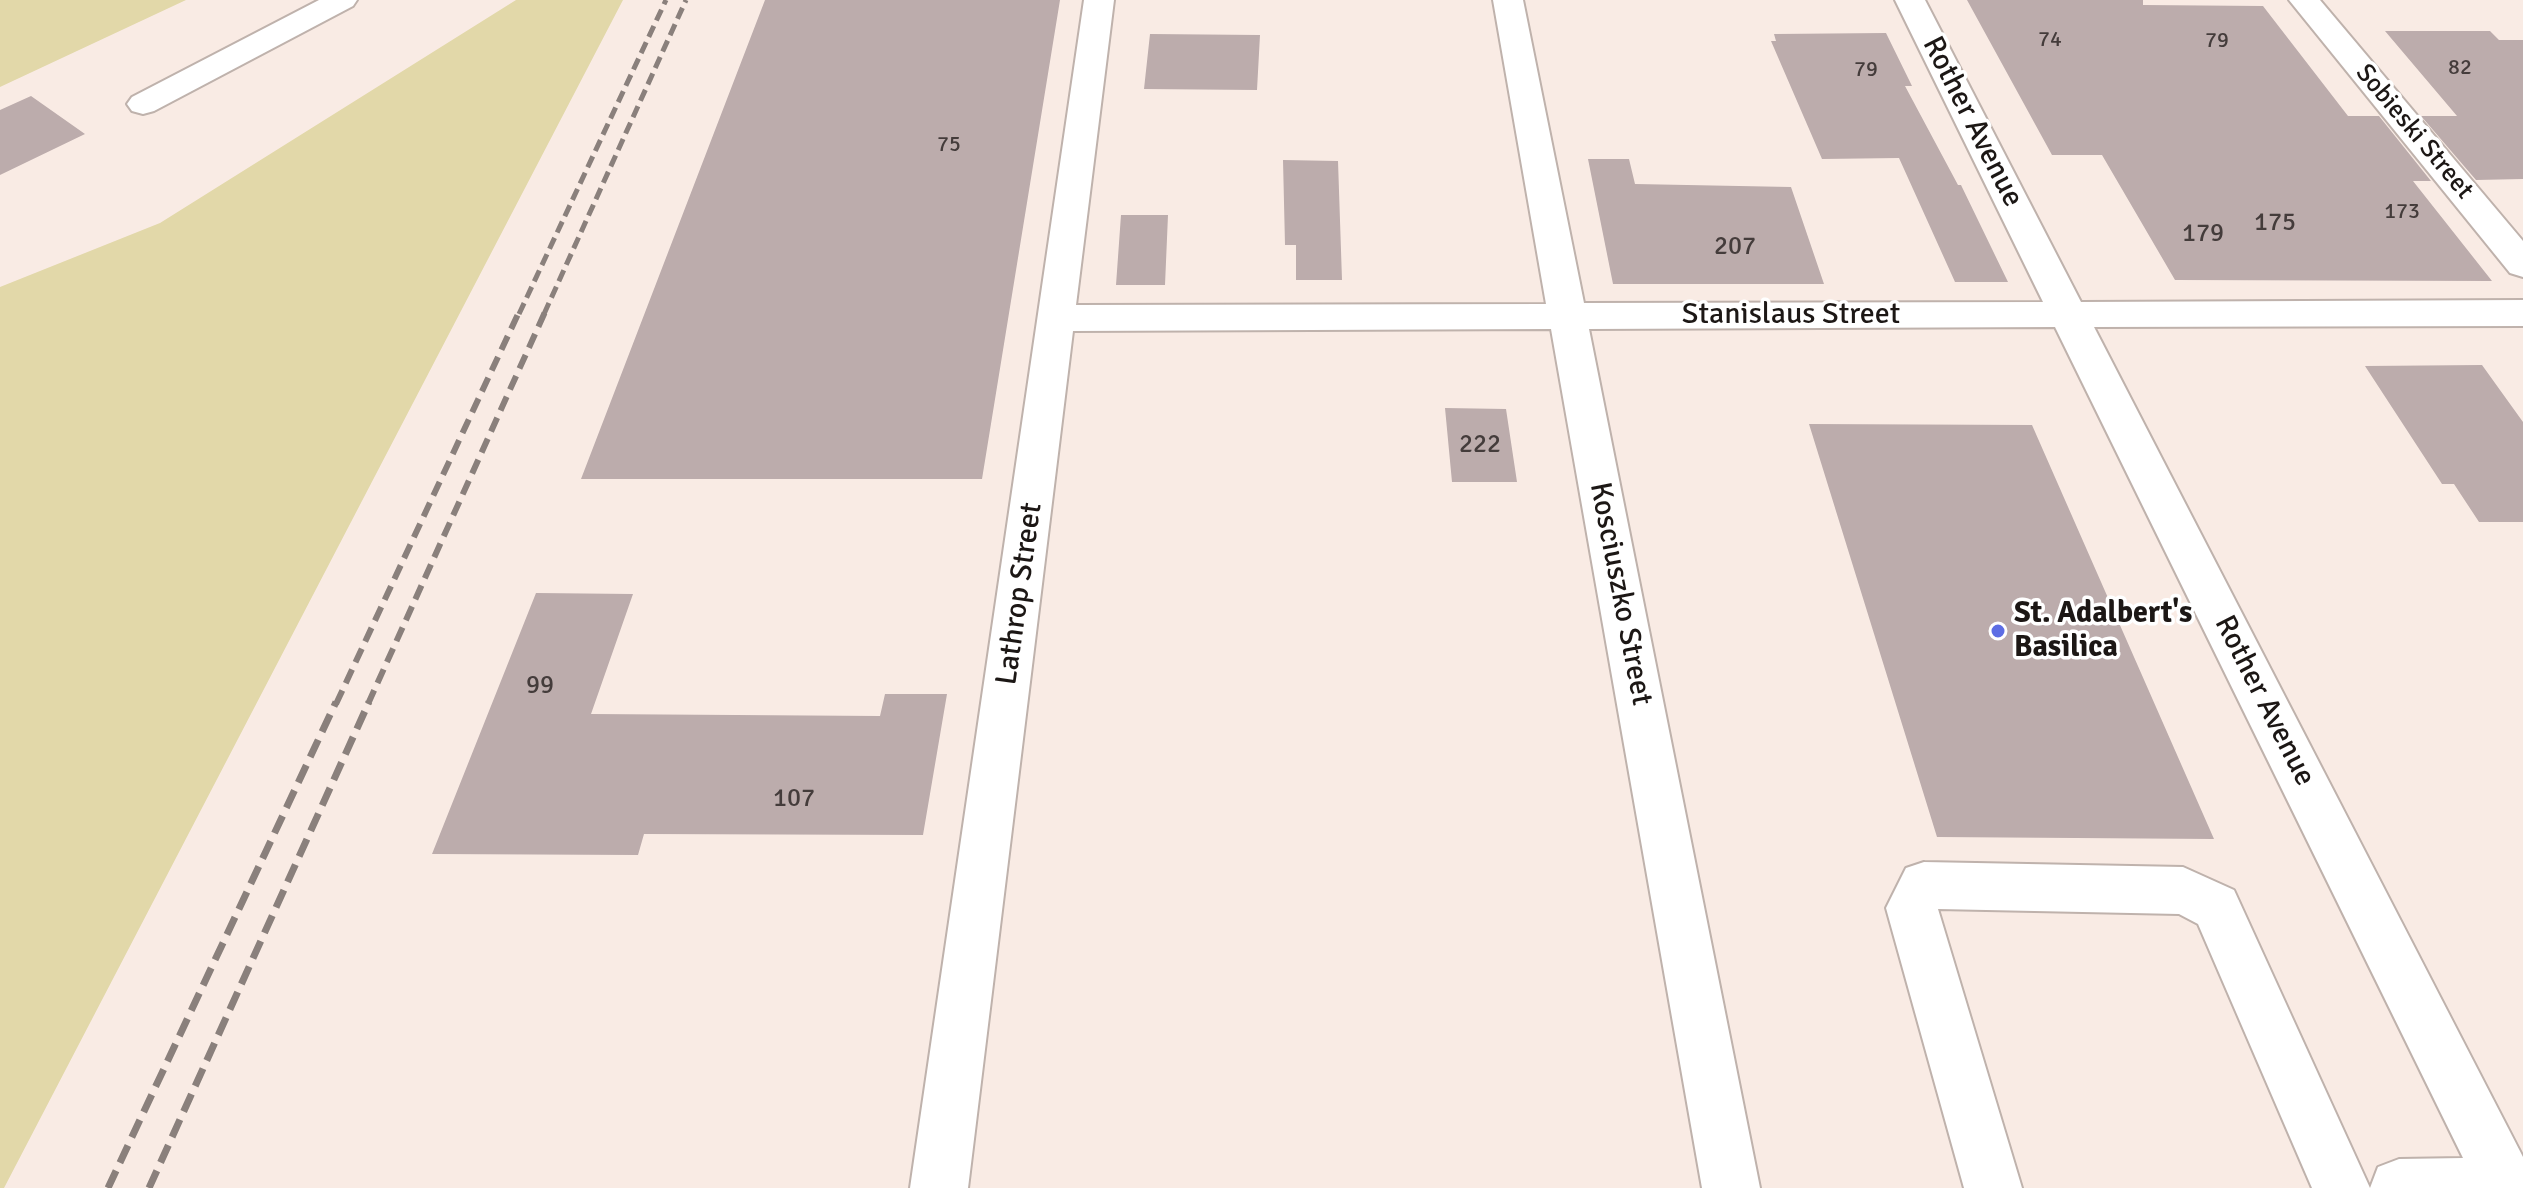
<!DOCTYPE html>
<html>
<head>
<meta charset="utf-8">
<style>
	body { margin:0 }
	canvas { display:block; background:#f9ebe4 }
</style>
</head>
<body>
<canvas width="2523" height="1188"></canvas>
<script>
const context = document.querySelector('canvas').getContext('2d');
context.lineJoin = 'round';
function fill(path, color) { context.fillStyle = color; context.fill(path, 'evenodd'); }
const poly = rows => new Path2D(rows.map(r => 'M' + r).join(''));
function stroke(path, color, width, dash) { context.strokeStyle = color; context.lineWidth = width; context.lineCap = dash ? 'butt' : 'round'; context.setLineDash(dash || []); context.stroke(path); }
function drawText(font, color, halo, rows, align = 'center') {
  context.font = font + ' Signika,sans-serif'; context.lineWidth = 7; context.setLineDash([]); context.textBaseline = 'middle'; context.strokeStyle = halo; context.fillStyle = color; for (const [text, x, y, turn = 0] of rows) {
    context.save(); context.translate(x, y); context.rotate((+turn || 0) * Math.PI / 180); context.textAlign = isNaN(turn) ? turn : align; if (halo) context.strokeText(text, 0, 0); context.fillText(text, 0, 0); context.restore();
  }
}
fill(poly([
	[0,0,186,0,0,87],
	[516,0,623,0,4,1188,0,1188,0,287,160,223]
]), '#e2d8a9');
fill(poly([
	[765,0,1060,0,982,479,581,479],
	[1967,0,2143,0,2143,5,2263,6,2348,116,2379,116,2431,181,2413,181,2492,281,2175,280,2102,155,2052,155],
	[2385,31,2490,31,2499,40,2523,40,2523,179,2476,180,2421,116,2457,116],
	[1886,33,1912,86,1905,86,1958,185,1961,185,2008,282,1955,282,1899,158,1822,159,1771,41,1776,41,1774,34],
	[1150,34,1260,35,1257,90,1144,89],
	[31,96,85,134,0,175,0,110],
	[1588,159,1629,159,1635,184,1791,187,1824,284,1613,284],
	[1283,160,1338,161,1342,280,1296,280,1296,245,1285,245],
	[1121,215,1168,215,1165,285,1116,285],
	[2482,365,2523,422,2523,522,2479,522,2454,484,2442,484,2365,366],
	[1445,408,1506,409,1517,482,1452,482],
	[1809,424,2032,425,2214,839,1937,837],
	[536,593,633,594,591,714,880,716,885,694,947,694,923,835,644,834,638,855,432,854]
]), '#bcacac');
const minor = poly([
	[319,0,357,0,353,6,154,111,143,114,132,111,127,104,132,97,319,0],
	[1084,0,1114,0,1076,305,1546,304,1493,0,1523,0,1584,303,2043,302,1895,0,1925,0,2081,302,2523,300,2523,326,2094,327,2523,1157,2523,1188,2370,1188,2378,1167,2399,1159,2463,1158,2055,327,1589,329,1760,1188,1702,1188,1551,329,1073,331,968,1188,910,1188,1084,0],
	[2289,0,2320,0,2523,241,2523,277,2510,273,2289,0],
	[1924,862,2183,867,2234,890,2370,1188,2312,1188,2198,924,2179,914,1938,909,2022,1188,1964,1188,1886,908,1906,868,1924,862]
]);
stroke(minor, '#bfb2ac', 4);
fill(minor, '#fff');
stroke(poly([
	[519,314,666,0],
	[544,314,686,0]
]), '#8a807c', 5, [12, 6]);
stroke(poly([
	[336,704,519,312],
	[368,704,545,312]
]), '#8a807c', 6, [15, 8]);
stroke(poly([
	[108,1188,336,702],
	[149,1188,369,702]
]), '#8a807c', 7, [19, 9]);
for (const [x, y, r, color] of [
	[1998,631,8,"#5d6de4"]
]) { const dot = new Path2D(); dot.arc(x, y, r, 0, 2 * Math.PI); context.fillStyle = color; context.fill(dot); stroke(dot, '#fff', 3); }
drawText('22px', '#443c3b', null, [
	["74",2050,40],
	["79",2217,41],
	["82",2460,68],
	["79",1866,70],
	["75",949,145],
	["173",2402,212]
]);
drawText('26px', '#1c1715', '#fff', [
	["Sobieski Street",2414,132,50]
]);
drawText('26px', '#443c3b', null, [
	["175",2275,223],
	["179",2203,234],
	["207",1735,247],
	["222",1480,445],
	["99",540,686],
	["107",794,799]
]);
drawText('30px', '#1c1715', '#fff', [
	["Rother Avenue",1972,122,63],
	["Stanislaus Street",1791,315],
	["Lathrop Street",1020,594,-82],
	["Kosciuszko Street",1620,594,79],
	["Rother Avenue",2264,701,63]
]);
drawText('bold 30px', '#1c1715', '#fff', [
	["St. Adalbert's",2014,614],
	["Basilica",2014,648]
], 'left');
</script>
</body>
</html>
